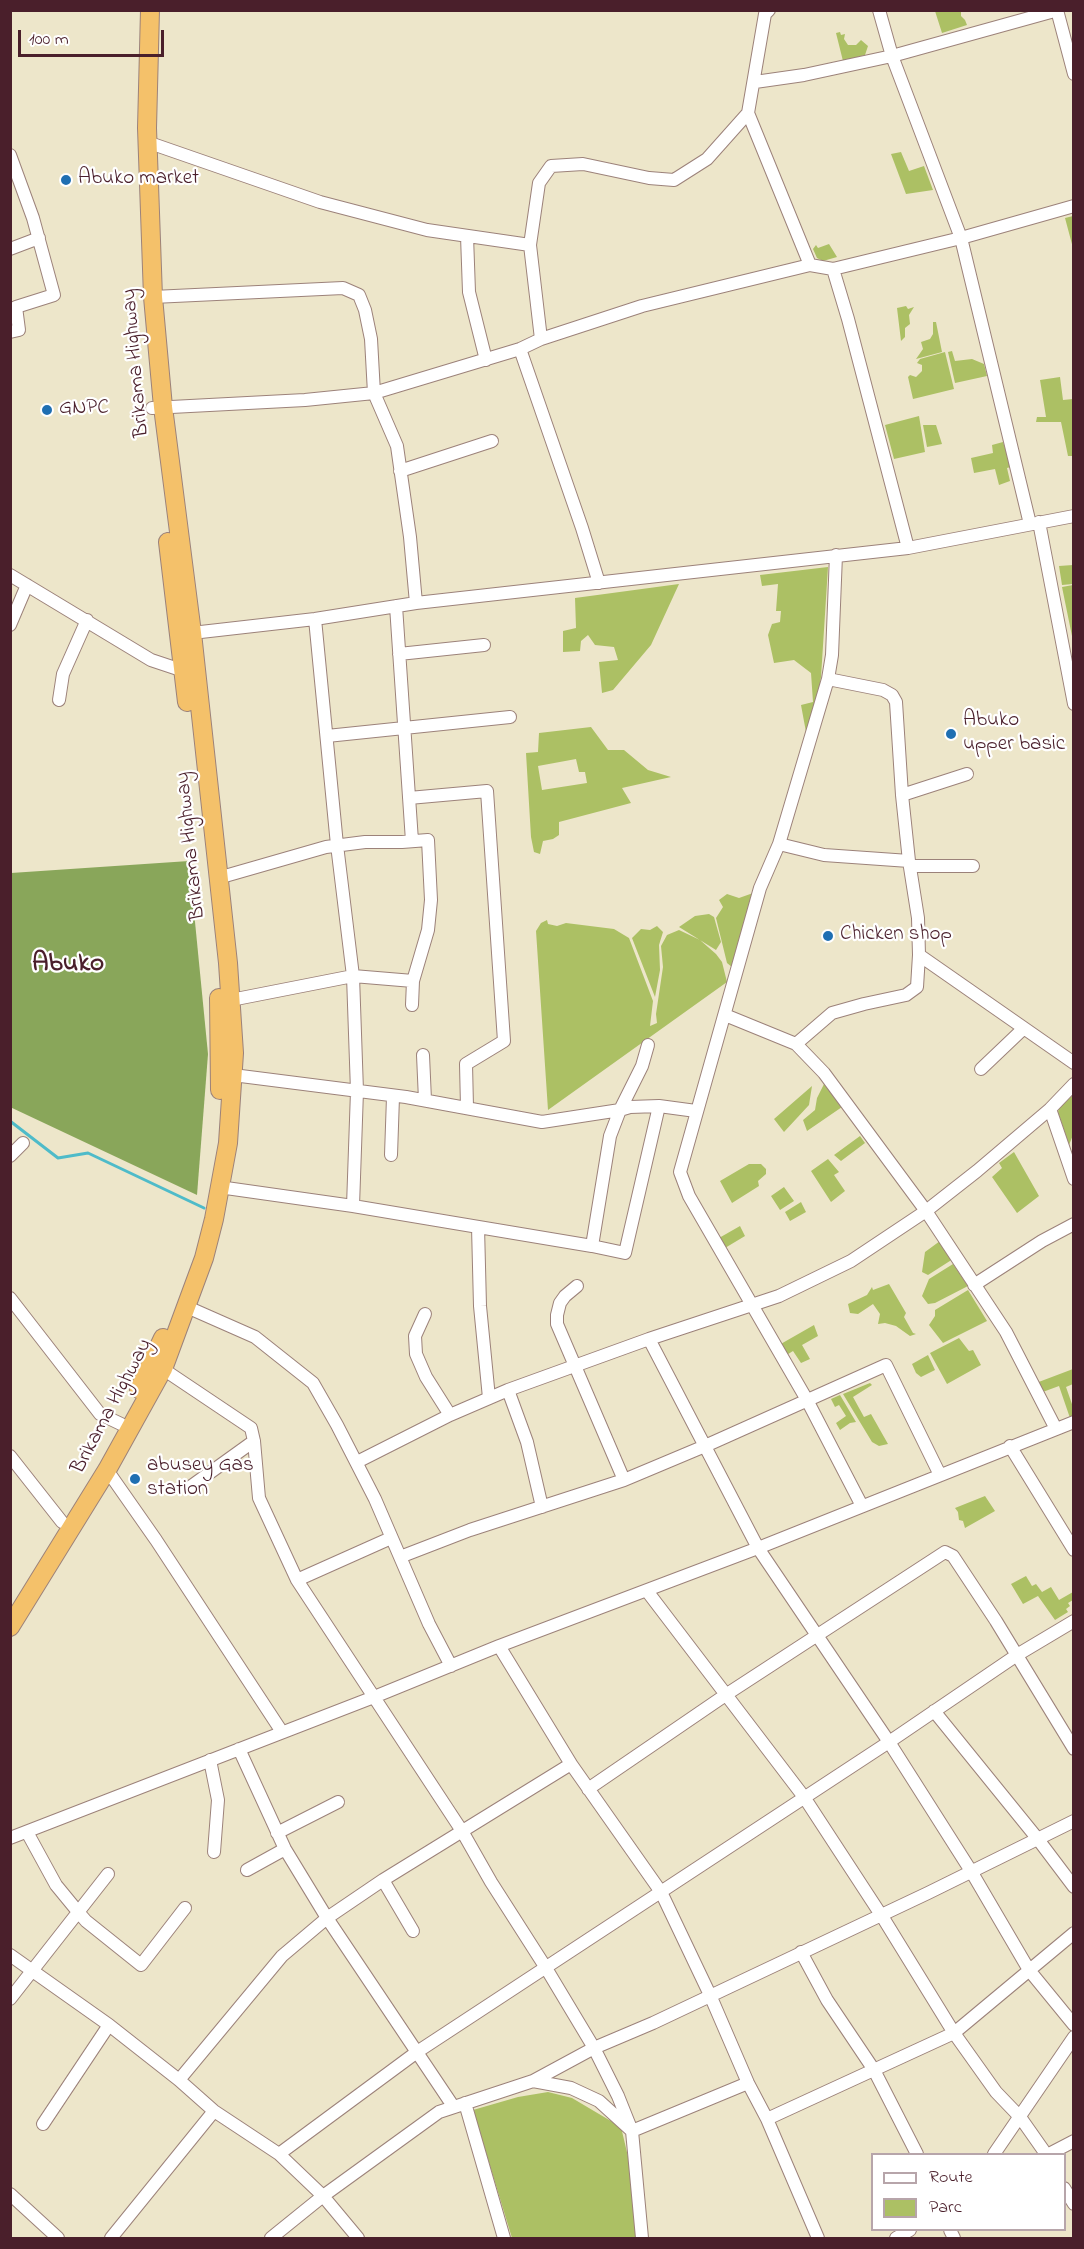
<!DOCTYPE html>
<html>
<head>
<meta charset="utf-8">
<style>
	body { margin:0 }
	#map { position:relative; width:1084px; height:2249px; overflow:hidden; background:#ede6ca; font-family:"Indie Flower",sans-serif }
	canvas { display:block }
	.frame { position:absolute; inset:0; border:12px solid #4a1f2b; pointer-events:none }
	.legend { position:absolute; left:871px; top:2153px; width:195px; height:78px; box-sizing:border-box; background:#fff; border:2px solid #b7a5aa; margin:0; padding:8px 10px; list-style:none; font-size:18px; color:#4a1f2b }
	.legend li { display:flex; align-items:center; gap:12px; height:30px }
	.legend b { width:30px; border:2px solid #b7a5aa }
	.scale { position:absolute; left:18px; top:30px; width:146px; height:27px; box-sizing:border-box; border:3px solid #4a1f2b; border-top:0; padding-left:8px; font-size:18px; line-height:21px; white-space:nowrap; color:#4a1f2b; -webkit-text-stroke:4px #fff; paint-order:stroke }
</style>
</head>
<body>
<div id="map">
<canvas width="1084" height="2249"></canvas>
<div class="frame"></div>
<ul class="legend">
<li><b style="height:8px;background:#fff"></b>Route</li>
<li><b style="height:16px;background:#acc064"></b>Parc</li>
</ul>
<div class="scale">100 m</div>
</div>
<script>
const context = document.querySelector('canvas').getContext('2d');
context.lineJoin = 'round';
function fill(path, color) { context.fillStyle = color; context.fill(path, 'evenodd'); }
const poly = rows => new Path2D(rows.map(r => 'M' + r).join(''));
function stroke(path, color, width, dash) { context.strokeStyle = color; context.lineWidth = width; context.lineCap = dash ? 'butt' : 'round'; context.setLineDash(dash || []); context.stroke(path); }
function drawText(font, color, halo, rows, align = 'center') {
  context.font = font + ' "Indie Flower",sans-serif'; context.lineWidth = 4.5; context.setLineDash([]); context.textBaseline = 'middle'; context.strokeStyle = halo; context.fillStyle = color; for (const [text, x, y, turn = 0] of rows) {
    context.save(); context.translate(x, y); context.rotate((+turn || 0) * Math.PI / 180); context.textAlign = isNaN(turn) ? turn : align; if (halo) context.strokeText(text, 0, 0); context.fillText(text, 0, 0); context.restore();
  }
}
fill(poly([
	[935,11,961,11,961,16,965,20,967,25,942,33],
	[840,32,841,35,845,34,844,39,848,45,856,45,861,40,868,46,865,55,843,61,836,33],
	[901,152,909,171,924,166,933,190,906,194,891,154],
	[1073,216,1074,216,1073,248,1065,218],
	[829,244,837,257,823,261,817,258,813,249,816,245,818,248],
	[906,306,908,309,914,307,909,315,910,324,905,328,905,337,901,341,897,308],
	[933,322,936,322,942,352,916,359,923,349,921,342,930,339,933,334],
	[952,351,955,361,972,359,984,364,987,376,955,383,948,352],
	[945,352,954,389,913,399,908,377,910,375,916,377,922,371,922,365,917,363,920,359],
	[1060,377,1063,400,1073,399,1073,456,1068,456,1061,422,1036,422,1037,417,1046,417,1040,380],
	[919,416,925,452,894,459,885,425],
	[923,425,936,425,942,444,927,447],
	[1003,442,1011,467,1007,468,1010,481,999,485,995,469,974,473,971,458,993,453,992,445],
	[1073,565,1073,584,1062,585,1059,566],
	[828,567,821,677,818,696,806,732,801,705,813,702,811,673,794,660,774,663,768,635,772,624,780,622,781,611,776,611,778,584,762,586,760,575],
	[679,584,651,645,613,690,602,693,599,662,618,660,614,647,595,645,588,635,581,641,580,651,563,652,563,631,576,628,575,598],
	[1073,585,1074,640,1073,641,1062,587],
	[591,727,608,750,624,750,648,770,671,777,622,788,631,803,559,822,559,835,553,839,543,841,540,854,534,852,531,837,526,753,538,752,539,733],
	[576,759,579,772,585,772,587,783,542,790,538,766],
	[756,892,733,968,727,963,716,918,723,907,719,900,727,894,739,898],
	[709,914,714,917,721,942,716,950,679,927,695,916],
	[547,920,548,924,557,926,566,923,614,929,629,938,653,1001,650,1026,657,1023,656,1014,663,967,661,946,667,935,679,930,700,940,716,954,722,962,727,982,548,1110,536,931,541,923],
	[657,926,663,932,659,945,660,970,655,997,632,938,641,929,650,930],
	[824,1084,842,1107,807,1131,803,1120,815,1110,817,1098],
	[812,1086,809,1105,784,1132,774,1119],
	[1073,1095,1073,1135,1069,1145,1058,1112,1059,1108],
	[860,1136,865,1143,841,1161,834,1155],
	[1014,1152,1039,1196,1017,1213,992,1177,1002,1168,999,1163],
	[828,1159,839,1172,834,1175,845,1191,831,1202,811,1171],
	[749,1164,761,1164,766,1169,766,1174,758,1181,759,1186,732,1203,720,1181],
	[784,1187,794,1201,780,1210,771,1196],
	[801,1202,806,1212,790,1221,785,1212],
	[740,1226,745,1236,725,1248,719,1238],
	[940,1241,953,1259,928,1275,922,1272,925,1252],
	[953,1264,968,1286,935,1303,928,1304,922,1296,929,1279],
	[889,1284,906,1313,904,1317,913,1333,916,1334,910,1336,896,1326,885,1323,878,1324,880,1314,873,1304,858,1314,850,1313,848,1304,867,1295,872,1287,873,1290],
	[968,1290,987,1321,943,1343,929,1325,935,1316,935,1310],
	[814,1325,818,1336,802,1345,810,1359,801,1363,793,1351,785,1356,779,1345],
	[959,1338,969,1351,973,1350,981,1365,947,1384,930,1353],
	[928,1355,935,1370,921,1377,916,1373,912,1364],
	[1073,1369,1073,1384,1066,1387,1073,1407,1073,1416,1070,1418,1059,1386,1040,1393,1036,1383],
	[870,1383,872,1385,853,1397,864,1417,871,1414,888,1444,879,1446,872,1442,843,1394],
	[840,1395,856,1422,850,1423,840,1430,836,1423,846,1416,839,1405,835,1407,831,1399],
	[985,1496,995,1511,965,1528,963,1521,959,1520,958,1512,955,1508],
	[1026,1576,1032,1586,1036,1584,1042,1592,1051,1587,1059,1600,1073,1592,1073,1600,1068,1603,1070,1606,1066,1609,1068,1612,1055,1620,1038,1596,1023,1604,1011,1584],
	[548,2092,572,2098,621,2127,630,2165,636,2238,512,2238,473,2110,518,2097]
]), '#acc064');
fill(poly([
	[189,861,208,1054,197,1195,10,1107,11,873]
]), '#89a65a');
stroke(poly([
	[10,1121,58,1158,88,1153,204,1208]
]), '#4ebbc9', 3);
const minor = poly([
	[879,10,892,56,961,238,1030,524],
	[1057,10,1074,74],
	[755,82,804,75,892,56,1058,10],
	[748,113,810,265],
	[147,142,320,202,427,230,530,245],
	[10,155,33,218,54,295,16,307,19,330,10,332],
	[467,236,469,292,486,360],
	[10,249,39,238],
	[833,269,848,319,908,548],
	[153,297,343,288,359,295,365,310,371,339,374,393,397,446,410,537,416,603],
	[541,339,530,245,539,183,551,166,583,164,649,178,674,180,707,159,748,113,765,14,769,10],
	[520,349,582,528,599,583],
	[152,408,305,400,374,393,520,349,541,339,642,306,810,265,833,269,961,238,1074,206],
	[400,471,492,441],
	[1039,522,1074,704],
	[836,555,832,655,828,679,779,844,760,888,680,1172,689,1196,807,1400,862,1506],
	[10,575,151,660,184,671],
	[396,606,412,841],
	[315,619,337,845,353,976,357,1091,353,1206],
	[10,625,27,585],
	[192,633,315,619,416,603,908,548,1074,516],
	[399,654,484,645],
	[828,679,883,690,892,695,896,702,902,795,909,861,918,918,919,955],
	[59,700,63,674,87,620],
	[327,736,510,717],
	[902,795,967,774],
	[409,798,487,791,504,1041,466,1064,467,1107],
	[779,844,824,855,909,861],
	[910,866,973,866],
	[218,878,326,847,365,842,402,842,428,840,431,900,428,930,413,981,412,1005],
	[231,1000,353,976,413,981],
	[725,1015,796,1044,824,1073,926,1211,1006,1332,1056,1429],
	[796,1044,832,1013,864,1004,906,995,917,987,919,955,1074,1063],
	[648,1045,642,1066,620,1110,630,1107,659,1106,696,1111],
	[423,1055,425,1100],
	[981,1069,1023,1029],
	[1050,1109,1074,1179],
	[391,1155,393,1097],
	[10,1156,23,1143],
	[219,1187,353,1206,592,1246,610,1136,620,1110,542,1122,406,1097,233,1075],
	[478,1227,480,1306,489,1398],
	[592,1246,625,1253,659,1106],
	[974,1285,1042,1241,1074,1224],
	[577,1286,565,1296,560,1303,557,1315,557,1324,624,1480],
	[10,1298,100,1414,121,1424],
	[187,1307,255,1337,313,1383,337,1425,375,1499,429,1624,451,1666],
	[425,1314,415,1336,416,1354,426,1377,450,1415],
	[649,1339,758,1548,889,1742,971,1871,1029,1970,1074,2025],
	[163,1369,251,1428,254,1441,259,1498,297,1580,462,1831,491,1882,546,1968,594,2048,618,2096,632,2131,642,2238],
	[508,1390,527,1442,542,1507],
	[1010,1446,1074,1550],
	[10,1456,62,1522],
	[357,1462,450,1415,508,1390,649,1339,779,1296,851,1261,926,1211,977,1171,1050,1109,1074,1084],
	[107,1470,156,1540,282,1732],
	[190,1487,254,1441],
	[400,1557,470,1530,624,1480,705,1446,886,1365,940,1475],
	[297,1580,391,1538],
	[647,1591,804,1797,885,1921,954,2033,996,2092,1020,2117,1046,2154],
	[499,1646,571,1764,661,1892,710,1995,748,2083,767,2119,818,2238],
	[934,1711,1037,1838,1074,1887],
	[239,1749,285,1849,327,1918,453,2106],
	[210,1760,218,1800,214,1852],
	[588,1789,727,1694,945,1552,953,1556,996,1621,1074,1749],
	[27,1832,56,1885,79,1913,86,1921,141,1965,185,1908],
	[277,1833,338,1802],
	[10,1838,374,1697,499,1646,758,1548,1074,1422],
	[247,1870,285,1849],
	[383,1880,413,1931],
	[801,1952,827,2000,874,2070,917,2154],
	[10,1955,109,2025,179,2080,214,2111,279,2154,323,2196,358,2238],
	[10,1999,108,1874],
	[179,2080,282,1956,327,1918,383,1880,571,1764],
	[533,2081,571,2088,599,2101,632,2131,748,2083],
	[465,2103,504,2238],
	[767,2119,954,2033,1074,1933],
	[43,2124,109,2025],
	[279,2154,417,2052,889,1742,1017,1655,1074,1621],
	[994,2154,1074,2037],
	[1049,2154,1074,2141],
	[1064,2188,1074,2204],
	[10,2194,58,2238],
	[950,2230,954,2238],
	[111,2238,214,2111],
	[271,2238,323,2196,439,2112,533,2081,594,2048,653,2023,928,1893,1074,1821],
	[896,2238,910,2230]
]);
const highway = poly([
	[168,542,187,702],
	[219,998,220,1090],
	[139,1389,163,1338],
	[10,1627,107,1470,163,1369,204,1258,214,1219,228,1143,234,1053,228,963,192,633,163,407,153,297,147,128,150,10]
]);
stroke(minor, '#9c827a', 14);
stroke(highway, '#9c827a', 20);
stroke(minor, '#fff', 12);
stroke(highway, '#f4c16a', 18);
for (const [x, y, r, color] of [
	[66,180,6,"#1f6fb2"],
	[47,410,6,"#1f6fb2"],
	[951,734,6,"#1f6fb2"],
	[828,936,6,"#1f6fb2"],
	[135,1479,6,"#1f6fb2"]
]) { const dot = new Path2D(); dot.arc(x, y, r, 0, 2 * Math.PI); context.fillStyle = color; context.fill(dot); stroke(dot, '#fff', 2); }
drawText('21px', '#4a1f2b', '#fff', [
	["Abuko market",78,180],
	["GNPC",59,410],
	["Abuko",963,722],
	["upper basic",963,746],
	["Chicken shop",840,936],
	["abusey Gas",147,1467],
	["station",147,1491]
], 'left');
drawText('21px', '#4a1f2b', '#fff', [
	["Brikama Highway",137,363,-95],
	["Brikama Highway",192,846,-96],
	["Brikama Highway",113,1407,-62]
]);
drawText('bold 27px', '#4a1f2b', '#fff', [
	["Abuko",68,966]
]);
</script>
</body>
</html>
